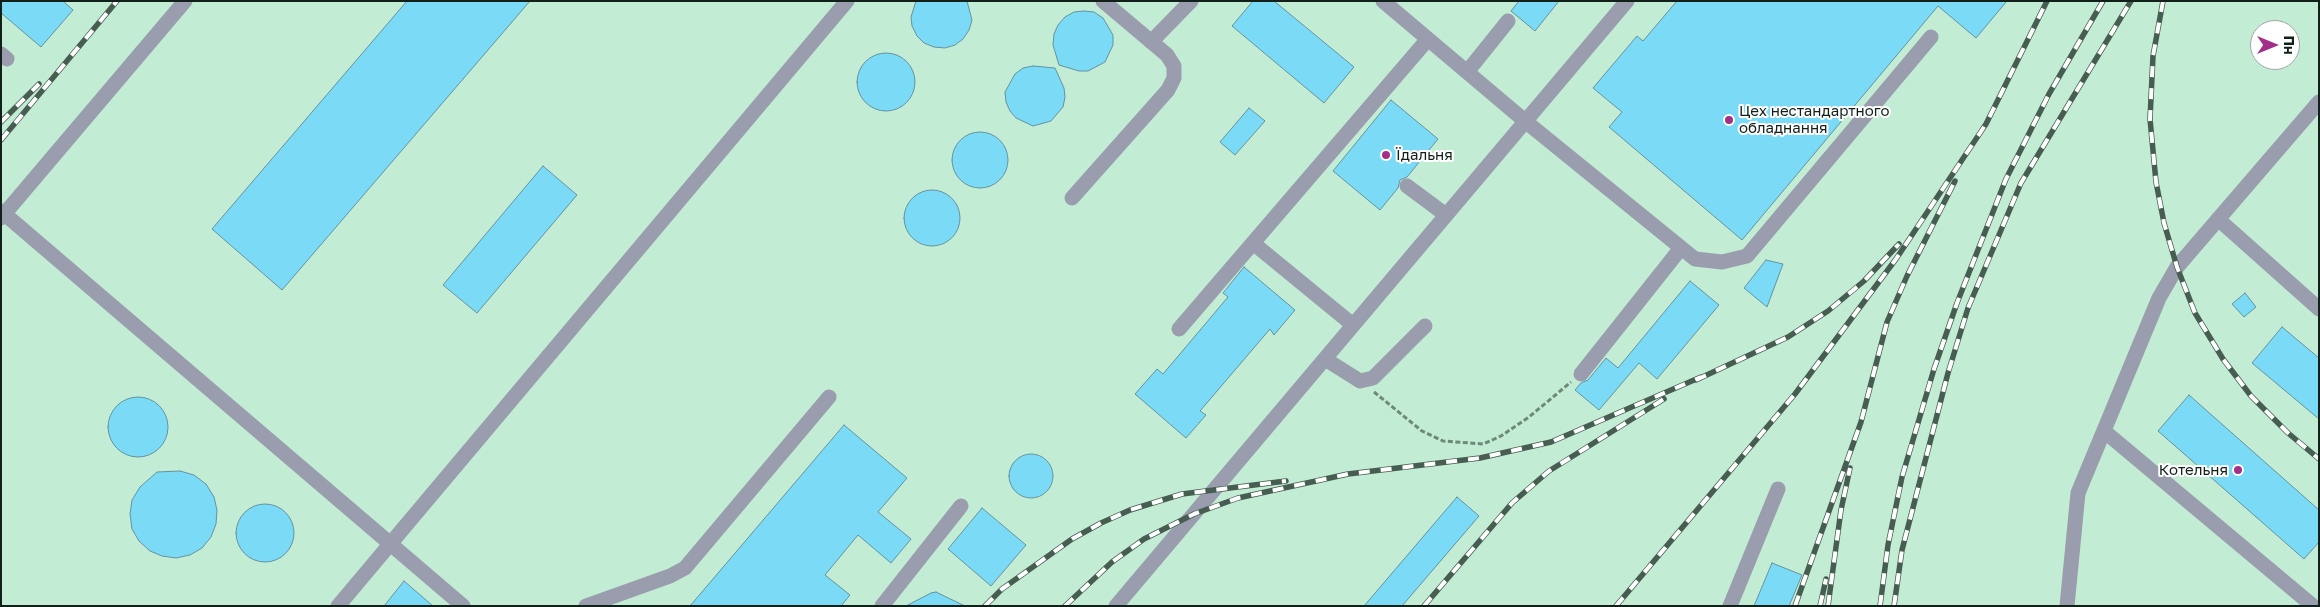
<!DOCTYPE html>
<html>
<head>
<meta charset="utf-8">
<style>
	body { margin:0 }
	#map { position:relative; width:2320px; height:607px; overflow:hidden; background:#c3ecd4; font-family:"Golos Text",sans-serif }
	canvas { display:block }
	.frame { position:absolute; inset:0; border:2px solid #112018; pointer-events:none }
	.north { position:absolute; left:2250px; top:20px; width:50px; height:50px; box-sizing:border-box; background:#fff; border:1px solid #a0a6a3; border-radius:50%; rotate:90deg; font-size:14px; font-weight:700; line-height:20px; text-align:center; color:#112018 }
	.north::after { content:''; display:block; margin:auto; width:18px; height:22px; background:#a42f88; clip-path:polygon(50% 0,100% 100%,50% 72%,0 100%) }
</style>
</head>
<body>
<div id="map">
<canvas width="2320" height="607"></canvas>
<div class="frame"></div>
<div class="north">Пн</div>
</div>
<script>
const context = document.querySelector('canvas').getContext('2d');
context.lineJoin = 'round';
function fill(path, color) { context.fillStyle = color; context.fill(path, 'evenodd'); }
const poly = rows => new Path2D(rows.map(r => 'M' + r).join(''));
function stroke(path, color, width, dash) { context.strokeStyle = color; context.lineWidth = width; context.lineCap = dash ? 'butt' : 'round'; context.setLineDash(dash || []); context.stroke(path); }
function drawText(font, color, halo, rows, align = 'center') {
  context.font = font + ' "Golos Text",sans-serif'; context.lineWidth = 4; context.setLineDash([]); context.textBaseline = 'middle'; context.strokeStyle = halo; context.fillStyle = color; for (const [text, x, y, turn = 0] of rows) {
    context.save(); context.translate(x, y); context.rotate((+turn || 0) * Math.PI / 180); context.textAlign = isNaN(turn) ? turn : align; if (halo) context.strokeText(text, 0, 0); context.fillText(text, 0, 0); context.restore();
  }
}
const building = poly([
	[1,1,63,1,73,10,41,47,1,13,1,1],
	[407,1,530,1,282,290,212,229,407,1],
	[916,1,967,1,972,20,969,30,963,39,955,45,945,48,934,47,924,43,917,36,912,26,911,17,916,1],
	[1253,1,1274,1,1354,67,1324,103,1232,26,1253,1],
	[1519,1,1559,1,1535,31,1511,11,1519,1],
	[1677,1,2007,1,1976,38,1938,6,1742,240,1609,127,1622,112,1593,88,1637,36,1643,41,1677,1],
	[1084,11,1094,12,1103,18,1113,35,1113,45,1105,62,1088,71,1079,71,1059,65,1053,45,1054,34,1058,25,1065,17,1074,12,1084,11],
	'857 82a29 29 0 1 1 58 0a29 29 0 1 1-58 0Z',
	[1033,66,1055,68,1064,88,1065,97,1063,107,1051,121,1033,126,1016,118,1010,111,1006,102,1005,92,1015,74,1023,68,1033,66],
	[1391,100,1438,139,1407,177,1400,180,1398,188,1380,210,1333,171,1391,100],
	[1249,108,1265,121,1235,155,1220,142,1249,108],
	'952 160a28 28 0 1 1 56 0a28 28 0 1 1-56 0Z',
	[543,166,577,195,477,313,443,285,543,166],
	'904 218a28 28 0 1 1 56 0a28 28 0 1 1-56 0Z',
	[1766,260,1783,264,1767,307,1744,288,1766,260],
	[1244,267,1295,310,1274,335,1270,329,1200,411,1206,415,1186,438,1135,394,1157,369,1163,374,1228,297,1223,293,1244,267],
	[1690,281,1719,305,1657,379,1639,363,1599,410,1575,390,1581,383,1588,380,1606,358,1618,368,1690,281],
	[2245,293,2256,307,2244,317,2232,304,2245,293],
	[2282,327,2319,358,2319,419,2252,363,2282,327],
	[2189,395,2319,510,2319,542,2304,559,2158,431,2189,395],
	'108 427a30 30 0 1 1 60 0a30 30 0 1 1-60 0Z',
	[844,425,907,478,878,512,911,539,891,563,858,535,825,575,850,595,841,606,690,606,844,425],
	'1009 476a22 22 0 1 1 44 0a22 22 0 1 1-44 0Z',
	[180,471,194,475,206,484,214,497,217,510,216,524,211,537,202,548,190,555,176,558,162,556,150,551,139,541,132,529,130,514,132,500,140,487,157,472,180,471],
	[1457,497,1479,516,1402,606,1364,606,1457,497],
	'236 533a29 29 0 1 1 58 0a29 29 0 1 1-58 0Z',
	[982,508,1026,545,991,586,948,549,982,508],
	[1772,563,1802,575,1789,606,1754,606,1772,563],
	[404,581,433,606,384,606,404,581],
	[936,592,965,606,906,606,931,593,936,592]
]);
fill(building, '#7bdaf6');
stroke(building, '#6492a0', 1);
stroke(poly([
	[1374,392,1422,431,1443,441,1483,444,1501,436,1529,417,1571,382]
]), '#6c8979', 3, [5, 2.5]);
stroke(poly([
	[1383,1,1525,121,1695,259,1722,262,1747,256,1931,37],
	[1151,42,1191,1],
	[1,54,7,59],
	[1467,72,1508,21],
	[1407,186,1446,215],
	[1072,198,1168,90,1174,78,1174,66,1167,55,1103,1],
	[1,211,463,606],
	[1,218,185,1],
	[2218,219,2319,309],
	[1253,243,1353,325],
	[1179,329,1428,39],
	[1325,359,1360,381,1373,378,1425,326],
	[1581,374,1681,248],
	[2104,431,2313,606],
	[338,606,847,1],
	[586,606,670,576,685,568,829,397],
	[882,606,961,506],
	[1116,606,1627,1],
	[1730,606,1778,489],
	[2067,606,2078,493,2159,298,2177,267,2319,102]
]), '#9a9dad', 15);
const rail = poly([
	[2163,1,2153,56,2150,119,2156,182,2164,223,2177,267,2195,313,2223,359,2251,396,2288,433,2319,459],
	[1,122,39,84],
	[1,140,117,1],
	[1696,380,1788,337,1828,311,1864,281,1899,244],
	[985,606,1002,589,1072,539,1101,523,1130,510,1182,494,1286,481],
	[1065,606,1112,562,1144,539,1194,514,1238,498,1348,474,1480,458,1551,442,1701,377],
	[1424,606,1512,503,1549,471,1664,399],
	[1616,606,1795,394,1896,259,1986,124,2047,1],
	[1795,606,1861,422,1887,322,1907,276,1955,181],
	[1820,606,1826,579],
	[1828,606,1841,510,1850,468],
	[1880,606,1888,545,1902,477,1934,369,1957,303,2006,179,2049,94,2103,1],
	[1894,606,1902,550,1948,373,1968,308,2021,183,2131,1]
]);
stroke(rail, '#475d51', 5.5);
stroke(rail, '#fff', 4, [11]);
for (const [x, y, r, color] of [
	[1729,120,5,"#a42f88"],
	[1386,155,5,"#a42f88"],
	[2238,470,5,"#a42f88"]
]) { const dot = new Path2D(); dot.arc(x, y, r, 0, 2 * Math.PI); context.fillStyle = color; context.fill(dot); stroke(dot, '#fff', 2); }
drawText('15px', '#112018', '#fff', [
	["Цех нестандартного",1739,111],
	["обладнання",1739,128],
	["Їдальня",1396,155],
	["Котельня",2228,470,"right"]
], 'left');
</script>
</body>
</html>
